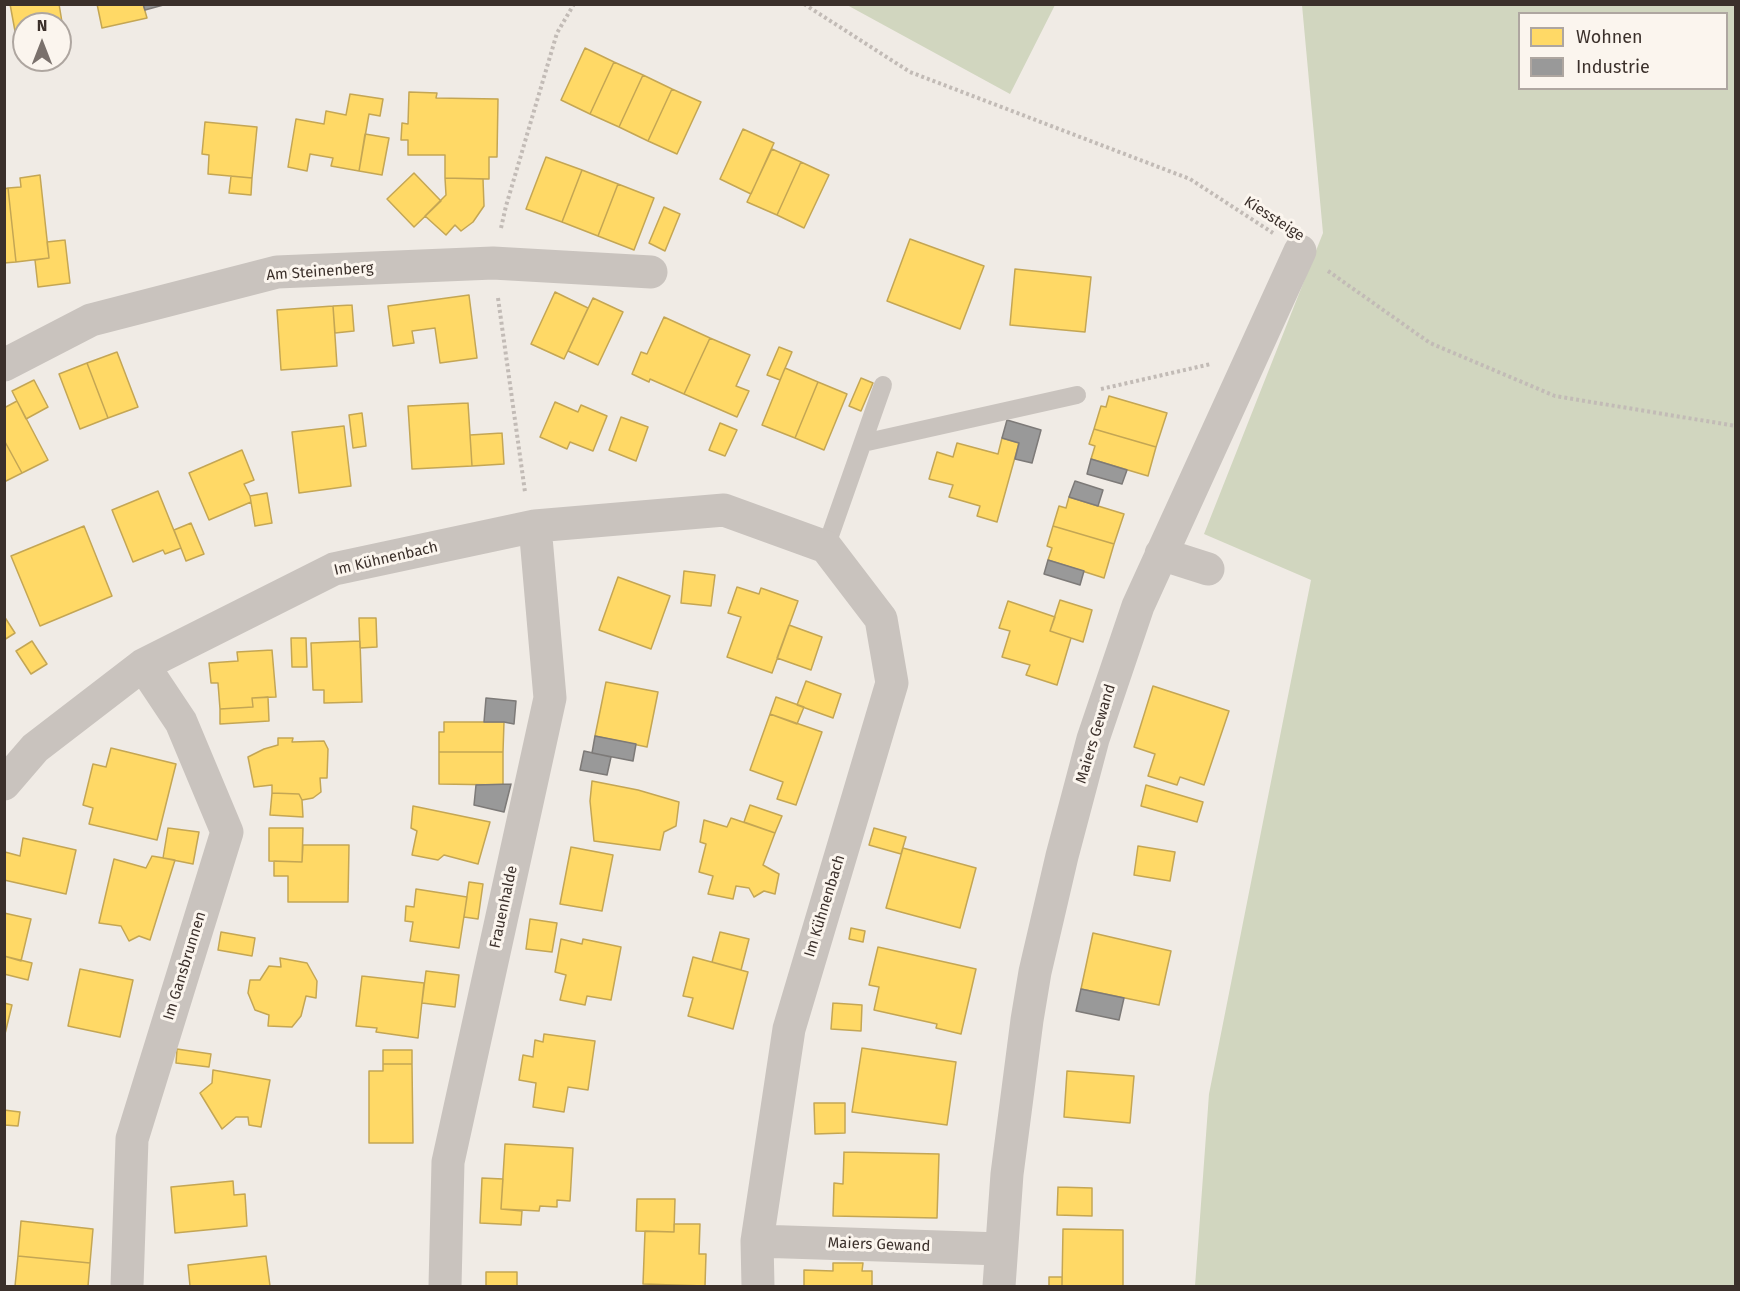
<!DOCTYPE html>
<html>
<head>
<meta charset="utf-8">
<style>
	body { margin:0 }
	#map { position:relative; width:1740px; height:1291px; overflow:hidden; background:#f0ebe5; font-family:"Fira Sans",sans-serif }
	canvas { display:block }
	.frame { position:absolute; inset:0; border:6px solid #3b302b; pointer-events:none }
	.legend { position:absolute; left:1518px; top:12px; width:210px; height:78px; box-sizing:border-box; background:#fbf5ee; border:2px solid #aea6a0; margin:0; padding:8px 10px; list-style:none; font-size:18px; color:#3b302b }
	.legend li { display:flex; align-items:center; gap:12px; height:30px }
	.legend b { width:30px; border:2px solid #aea6a0 }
	.north { position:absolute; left:12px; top:12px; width:60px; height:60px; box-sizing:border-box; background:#fbf5ee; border:2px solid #aea6a0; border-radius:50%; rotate:0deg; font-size:16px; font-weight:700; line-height:24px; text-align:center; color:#3b302b }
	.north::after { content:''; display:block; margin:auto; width:21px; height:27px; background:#7a716c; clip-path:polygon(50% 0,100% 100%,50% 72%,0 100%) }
</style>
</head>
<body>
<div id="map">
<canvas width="1740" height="1291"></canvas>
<div class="frame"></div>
<ul class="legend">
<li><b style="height:16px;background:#ffd966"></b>Wohnen</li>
<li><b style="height:16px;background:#999"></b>Industrie</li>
</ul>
<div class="north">N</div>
</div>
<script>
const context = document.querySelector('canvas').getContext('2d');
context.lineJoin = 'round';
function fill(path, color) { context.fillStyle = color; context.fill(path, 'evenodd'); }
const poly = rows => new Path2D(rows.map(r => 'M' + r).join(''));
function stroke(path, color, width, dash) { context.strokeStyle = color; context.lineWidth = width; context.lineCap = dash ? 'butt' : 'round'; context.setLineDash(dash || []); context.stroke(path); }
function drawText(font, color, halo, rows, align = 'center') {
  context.font = font + ' "Fira Sans",sans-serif'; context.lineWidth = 6; context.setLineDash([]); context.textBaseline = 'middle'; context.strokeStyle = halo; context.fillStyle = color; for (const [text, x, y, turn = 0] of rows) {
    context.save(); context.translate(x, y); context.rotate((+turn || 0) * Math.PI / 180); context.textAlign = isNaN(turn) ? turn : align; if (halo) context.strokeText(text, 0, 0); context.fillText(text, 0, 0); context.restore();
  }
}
fill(poly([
	[847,5,1055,5,1010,94],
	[1302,5,1735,5,1735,1286,1195,1286,1209,1094,1311,580,1204,534,1323,233],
	[1520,14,1726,14,1726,88,1520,88]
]), '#d1d6bf');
const homes = poly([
	[10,4,59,4,64,34,60,34,60,24,24,24,24,41,17,42,10,4],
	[97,4,143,4,147,18,102,28,97,4],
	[585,48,614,62,590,114,561,100,585,48],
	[614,62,643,75,619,127,590,114,614,62],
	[643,75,672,89,648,141,619,127,643,75],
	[672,89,701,102,677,154,648,141,672,89],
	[409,92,437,93,436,98,498,99,497,157,489,157,489,179,445,178,445,155,408,155,408,140,401,140,402,123,408,124,409,92],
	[350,94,383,99,380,116,369,114,359,171,331,166,333,158,310,154,307,171,288,167,296,119,324,124,326,111,346,115,350,94],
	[205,122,257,127,252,178,208,174,209,155,202,154,205,122],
	[743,129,774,143,751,194,720,179,743,129],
	[365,134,389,138,382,175,359,171,365,134],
	[772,149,801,162,777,215,747,202,772,149],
	[546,157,582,170,562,222,526,209,546,157],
	[801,162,829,175,804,228,777,215,801,162],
	[582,170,618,184,598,236,562,222,582,170],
	[414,173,441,201,414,227,387,199,414,173],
	[40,175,49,258,16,262,8,188,21,187,20,178,40,175],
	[231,176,252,178,251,195,229,193,231,176],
	[445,178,483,179,484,206,473,222,461,231,455,225,446,235,425,216,446,195,445,178],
	[618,184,654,198,634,250,598,236,618,184],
	[8,188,16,262,4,263,4,189,8,188],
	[664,207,680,214,665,251,649,243,664,207],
	[910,239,984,266,960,329,887,301,910,239],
	[65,240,70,283,38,287,35,260,49,258,47,242,65,240],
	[1015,269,1091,277,1085,332,1010,325,1015,269],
	[555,292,588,308,564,359,531,344,555,292],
	[469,295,477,358,440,363,435,328,412,331,414,343,393,346,388,306,469,295],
	[593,298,623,312,598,365,568,351,593,298],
	[352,305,354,331,335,333,333,306,352,305],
	[333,306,337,366,281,370,277,310,333,306],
	[664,317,710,338,684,394,650,379,649,382,632,374,641,352,647,354,664,317],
	[710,338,750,355,736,386,749,391,737,417,684,394,710,338],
	[779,347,792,352,780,380,767,375,779,347],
	[117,352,138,407,108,418,87,363,117,352],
	[87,363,108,418,80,429,59,374,87,363],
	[785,368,818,382,795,438,762,425,785,368],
	[861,378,873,383,861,411,849,406,861,378],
	[34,380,48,407,26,419,12,391,34,380],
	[818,382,847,394,824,450,795,438,818,382],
	[1109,396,1167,413,1156,447,1094,429,1101,406,1106,407,1109,396],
	[17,401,48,460,22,473,4,440,4,408,17,401],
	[555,402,578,412,581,405,607,416,593,451,570,442,567,449,540,437,555,402],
	[468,403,472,466,412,469,408,406,468,403],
	[362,413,366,446,353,448,349,415,362,413],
	[621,417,648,427,636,461,609,450,621,417],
	[720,423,737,430,725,456,709,450,720,423],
	[344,426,351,486,299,493,292,432,344,426],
	[1094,429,1156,447,1148,476,1091,459,1095,446,1089,444,1094,429],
	[502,433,504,464,472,466,470,435,502,433],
	[1002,438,1019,443,997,522,977,516,980,506,949,497,953,485,929,479,937,452,953,457,957,443,998,454,1002,438],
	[4,440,22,473,4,482,4,440],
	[242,450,254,480,244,484,250,496,251,502,209,520,189,473,242,450],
	[158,491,181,548,165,554,163,550,133,562,112,510,158,491],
	[267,493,272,523,255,526,250,496,267,493],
	[1069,497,1124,514,1114,544,1053,526,1059,506,1066,508,1069,497],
	[191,523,204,554,186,561,174,530,191,523],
	[84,526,112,596,40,626,11,556,84,526],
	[1053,526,1114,544,1104,578,1048,560,1052,548,1047,546,1053,526],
	[684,571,715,575,711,606,681,603,684,571],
	[618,577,670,596,651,649,599,630,618,577],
	[737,587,759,594,761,588,798,601,772,673,727,657,741,617,728,613,737,587],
	[1060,600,1092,610,1083,642,1050,631,1060,600],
	[1008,601,1055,617,1050,631,1071,638,1057,685,1026,675,1030,665,1002,657,1010,631,999,628,1008,601],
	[4,616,15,633,4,640,4,616],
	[359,618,376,618,377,647,360,648,359,618],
	[789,625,822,637,811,670,777,658,789,625],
	[291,638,306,638,307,667,292,667,291,638],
	[32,641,47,664,31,674,16,651,32,641],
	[360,641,362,702,324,703,324,690,313,690,311,643,360,641],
	[272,650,276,697,252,698,253,707,220,709,218,683,211,683,209,663,238,661,237,652,272,650],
	[806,681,841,694,833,718,797,705,806,681],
	[606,682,658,692,647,747,595,736,606,682],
	[1153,686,1229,711,1204,785,1180,777,1177,785,1148,776,1155,754,1134,747,1153,686],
	[268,697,269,721,220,724,220,709,253,707,252,698,268,697],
	[776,697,804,707,797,724,770,714,776,697],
	[770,714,822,732,796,805,777,799,783,782,750,770,770,714],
	[444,722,504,722,503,752,439,752,439,732,444,732,444,722],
	[278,738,293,738,292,742,324,741,328,749,327,778,320,778,321,792,313,798,302,800,299,794,272,793,272,785,254,787,248,757,264,749,278,745,278,738],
	[111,748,176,764,157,840,89,824,93,808,83,805,93,764,106,767,111,748],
	[439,752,503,752,503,785,439,784,439,752],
	[592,781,638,790,679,802,676,826,664,832,660,850,594,841,590,801,592,781],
	[1146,785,1203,802,1197,822,1141,806,1146,785],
	[272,793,299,794,302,800,303,817,270,815,272,793],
	[750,805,782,816,775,833,744,822,750,805],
	[413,806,490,822,478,864,444,855,438,860,412,855,417,831,411,828,413,806],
	[731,818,775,833,763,865,779,874,775,894,764,891,754,897,749,888,736,886,733,899,708,894,713,876,699,872,706,844,700,842,704,820,727,827,731,818],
	[168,828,199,832,193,864,163,858,168,828],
	[269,828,303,828,302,862,269,861,269,828],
	[874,828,906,837,901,854,869,845,874,828],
	[23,838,76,850,66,894,4,880,5,852,20,856,23,838],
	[303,845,349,845,348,902,288,902,288,876,274,876,274,861,302,862,303,845],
	[1138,846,1175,852,1170,881,1134,875,1138,846],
	[571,847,613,855,602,911,560,904,571,847],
	[903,848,976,868,960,928,886,908,903,848],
	[152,856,175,860,150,940,139,936,129,941,121,926,99,923,114,859,146,868,152,856],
	[469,882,483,884,478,919,464,917,469,882],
	[416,889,467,897,459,948,410,941,413,922,405,921,406,906,414,907,416,889],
	[4,913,31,919,21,961,4,956,4,913],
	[530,919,557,923,552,952,526,949,530,919],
	[851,928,865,931,863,942,849,939,851,928],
	[221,932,255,938,252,956,218,950,221,932],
	[720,932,749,939,741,970,712,962,720,932],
	[1093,933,1171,951,1159,1005,1081,989,1093,933],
	[561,939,582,944,583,939,621,947,611,1000,587,996,585,1005,560,1000,566,975,555,972,561,939],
	[878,947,976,969,961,1034,936,1028,937,1024,874,1010,879,987,869,985,878,947],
	[4,956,32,963,28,980,4,974,4,956],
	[693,957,748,972,733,1029,688,1016,693,998,683,996,693,957],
	[280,958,307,963,317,981,316,998,306,996,301,1016,292,1027,268,1026,269,1015,255,1010,248,993,250,980,260,980,269,966,281,967,280,958],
	[80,969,133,980,120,1037,68,1026,80,969],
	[426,971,459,975,455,1007,422,1003,426,971],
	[362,976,424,983,418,1038,376,1032,377,1028,356,1026,362,976],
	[4,1003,12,1005,4,1038,4,1003],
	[833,1003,862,1005,861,1031,831,1029,833,1003],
	[544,1034,595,1041,588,1090,568,1087,564,1112,533,1107,536,1083,519,1080,523,1055,533,1057,535,1040,543,1042,544,1034],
	[862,1048,956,1062,947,1125,852,1112,862,1048],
	[177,1049,211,1054,209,1067,176,1063,177,1049],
	[383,1050,412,1050,412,1064,383,1064,383,1050],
	[383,1064,412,1064,413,1143,369,1143,369,1071,383,1071,383,1064],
	[213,1070,270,1080,261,1127,249,1125,248,1117,236,1117,222,1129,200,1093,212,1083,213,1070],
	[1067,1071,1134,1076,1130,1123,1064,1117,1067,1071],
	[814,1103,845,1103,845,1133,815,1134,814,1103],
	[4,1110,20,1112,18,1126,4,1125,4,1110],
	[505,1144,573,1148,570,1201,557,1200,557,1207,540,1206,539,1211,501,1209,505,1144],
	[844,1152,939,1154,937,1218,833,1216,834,1183,843,1184,844,1152],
	[482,1178,503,1179,501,1209,522,1211,521,1225,480,1223,482,1178],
	[233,1181,234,1195,245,1194,247,1226,175,1233,171,1187,233,1181],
	[1058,1187,1092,1188,1092,1216,1057,1215,1058,1187],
	[637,1199,675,1199,674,1232,636,1231,637,1199],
	[21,1221,93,1229,90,1263,18,1256,21,1221],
	[674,1224,700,1224,699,1254,706,1254,705,1286,643,1284,645,1231,674,1232,674,1224],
	[1063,1229,1123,1230,1123,1286,1062,1286,1063,1229],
	[18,1256,90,1263,88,1286,15,1286,18,1256],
	[266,1256,270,1286,190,1286,188,1265,266,1256],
	[833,1263,863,1263,862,1271,872,1271,872,1286,804,1286,804,1270,833,1271,833,1263],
	[486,1272,517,1272,517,1286,486,1286,486,1272],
	[1049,1277,1062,1277,1062,1286,1049,1286,1049,1277]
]);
fill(homes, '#ffd966');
stroke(homes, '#c4a654', 1.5);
const industry = poly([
	[143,4,167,4,145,10,143,4],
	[1007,420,1041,430,1032,463,1015,459,1019,443,1002,438,1007,420],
	[1091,459,1127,470,1122,484,1087,474,1091,459],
	[1075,481,1103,490,1098,506,1069,497,1075,481],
	[1048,560,1084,571,1080,585,1044,574,1048,560],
	[486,698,516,701,514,724,504,722,484,722,486,698],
	[595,736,636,744,633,761,592,753,595,736],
	[584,751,611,757,607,775,580,770,584,751],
	[511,784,504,812,474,805,476,785,511,784],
	[1081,989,1124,998,1119,1020,1076,1011,1081,989]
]);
fill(industry, '#999');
stroke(industry, '#7d7a78', 1.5);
stroke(poly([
	[804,4,910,72,1190,179,1273,233],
	[501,228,506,206,557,33,574,4],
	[1328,271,1430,343,1555,396,1736,426],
	[498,298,525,492],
	[1101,389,1211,364]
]), '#c2bbb6', 4, [3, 3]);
stroke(poly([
	[863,443,1077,395],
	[826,547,883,385]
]), '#c9c3be', 18);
stroke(poly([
	[4,365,91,320,277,272,493,263,651,272],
	[1161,554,1208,569],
	[4,784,35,748,143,665,334,569,535,526,724,510,826,547,881,619,892,683,789,1029,757,1241,758,1286],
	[757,1241,1001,1249],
	[127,1286,132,1139,227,832,181,722,143,665],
	[445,1286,448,1162,550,698,535,526],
	[999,1286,1007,1174,1027,1020,1035,972,1062,856,1093,739,1138,606,1300,251]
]), '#c9c3be', 33);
drawText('15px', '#3b302b', '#fbf5ee', [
	["Kiessteige",1274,219,33],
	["Am Steinenberg",320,272,-4],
	["Im Kühnenbach",386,559,-13],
	["Maiers Gewand",1096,734,-73],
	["Im Kühnenbach",825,906,-73],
	["Frauenhalde",504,907,-78],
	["Im Gansbrunnen",185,966,-73],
	["Maiers Gewand",879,1245,2]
]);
</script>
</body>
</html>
